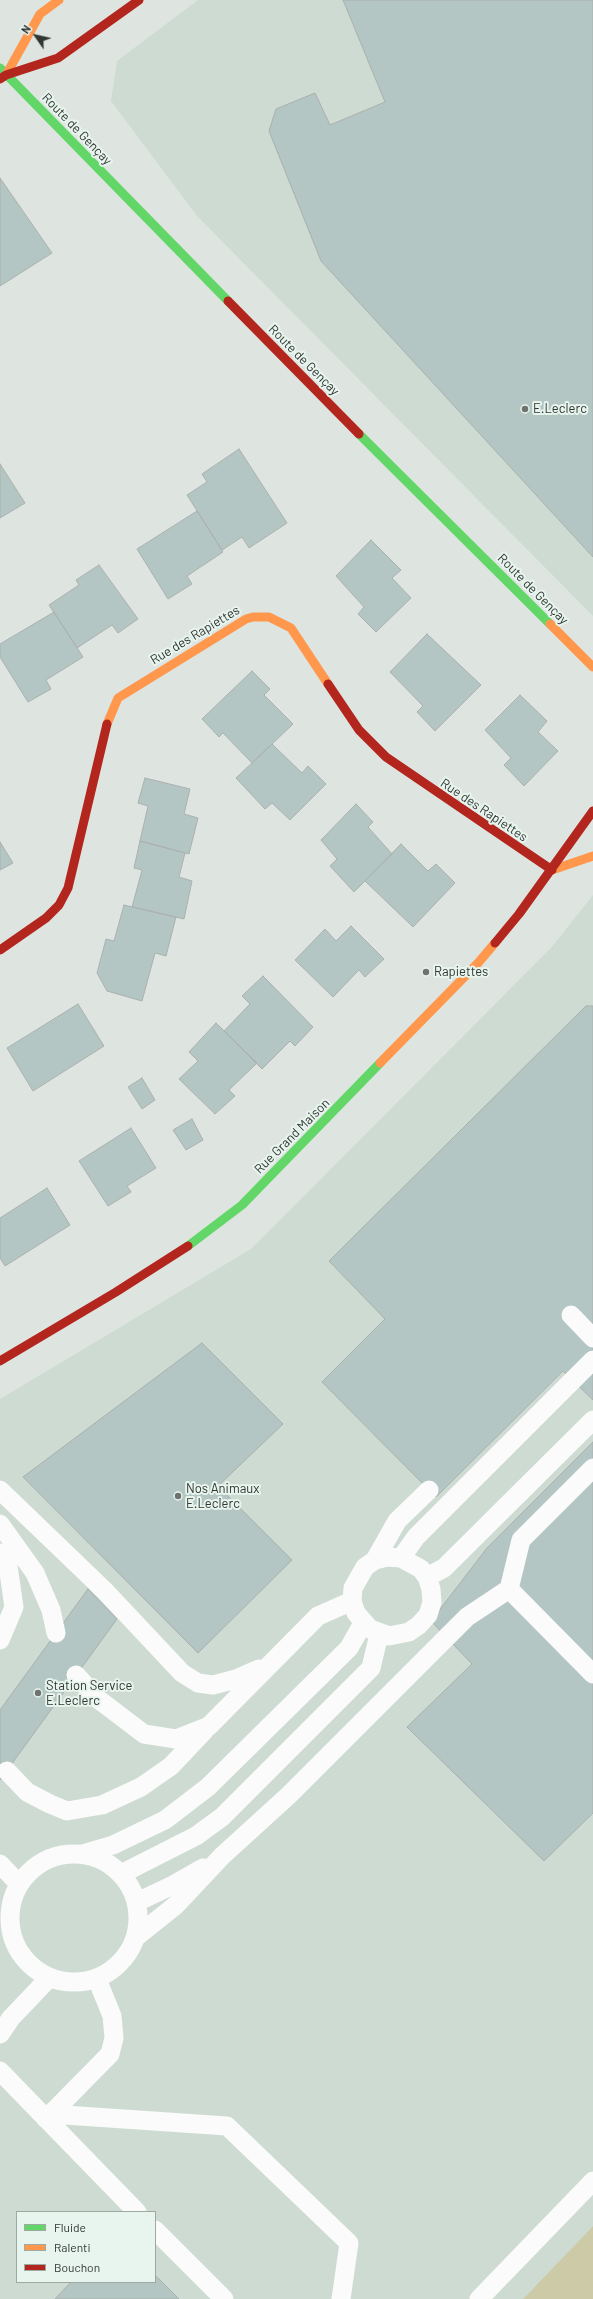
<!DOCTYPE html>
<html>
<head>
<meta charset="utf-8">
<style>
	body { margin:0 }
	#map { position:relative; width:593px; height:2299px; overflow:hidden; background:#dee5e1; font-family:Barlow,sans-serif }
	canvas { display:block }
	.legend { position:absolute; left:16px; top:2211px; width:140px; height:72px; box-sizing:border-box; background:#e8f5ee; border:1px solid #9fa9a3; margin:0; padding:5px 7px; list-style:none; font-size:12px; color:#313633 }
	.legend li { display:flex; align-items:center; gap:8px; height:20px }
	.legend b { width:20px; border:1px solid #9fa9a3 }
	.north { position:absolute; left:16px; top:16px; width:40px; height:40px; -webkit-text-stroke:3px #e8f5ee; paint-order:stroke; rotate:304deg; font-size:11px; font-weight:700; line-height:16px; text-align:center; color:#313633 }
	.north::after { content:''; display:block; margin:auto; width:14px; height:18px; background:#313633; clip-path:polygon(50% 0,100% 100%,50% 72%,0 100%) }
</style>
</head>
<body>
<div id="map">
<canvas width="593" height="2299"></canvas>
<ul class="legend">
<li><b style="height:5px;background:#63d668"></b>Fluide</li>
<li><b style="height:5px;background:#ff974d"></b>Ralenti</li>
<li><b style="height:5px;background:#b3261e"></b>Bouchon</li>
</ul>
<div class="north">N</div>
</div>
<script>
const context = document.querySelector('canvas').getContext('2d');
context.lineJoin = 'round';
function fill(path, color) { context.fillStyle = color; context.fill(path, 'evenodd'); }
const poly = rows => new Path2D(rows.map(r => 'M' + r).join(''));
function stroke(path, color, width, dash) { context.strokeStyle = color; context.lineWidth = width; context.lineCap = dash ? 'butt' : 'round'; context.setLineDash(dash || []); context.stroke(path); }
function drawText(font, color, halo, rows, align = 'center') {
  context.font = font + ' Barlow,sans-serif'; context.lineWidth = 4; context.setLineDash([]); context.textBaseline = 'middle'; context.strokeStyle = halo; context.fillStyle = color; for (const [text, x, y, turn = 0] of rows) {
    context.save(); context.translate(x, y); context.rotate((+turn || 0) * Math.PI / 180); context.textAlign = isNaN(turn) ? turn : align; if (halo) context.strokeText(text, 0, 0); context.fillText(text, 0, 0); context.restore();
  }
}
fill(poly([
	[198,0,593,0,593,616,197,216,111,101,117,61],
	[593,895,593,2226,523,2299,0,2299,0,1399,251,1249,551,948],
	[17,2212,155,2212,155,2282,17,2282]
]), '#cddbd2');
fill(poly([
	[593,2226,593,2299,523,2299]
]), '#cccaa7');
const building = poly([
	[343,0,593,0,593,557,321,261,269,131,276,109,315,93,330,125,385,102,343,0],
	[0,178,52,253,0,286,0,178],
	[239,449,287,523,249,548,242,537,222,550,187,495,207,482,202,474,239,449],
	[0,464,25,503,0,518,0,464],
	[197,511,223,552,187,576,192,584,168,599,137,549,197,511],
	[371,540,401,570,392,578,411,598,376,632,358,614,364,607,336,576,371,540],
	[99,565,138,619,118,633,112,625,77,648,49,605,79,585,76,580,99,565],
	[54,612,83,657,46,680,51,689,28,702,0,657,0,644,54,612],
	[427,634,481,685,435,731,417,712,423,706,390,672,427,634],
	[252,671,270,689,264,695,293,724,252,763,223,733,219,737,202,719,252,671],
	[520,695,547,721,538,732,558,751,524,786,504,765,511,758,485,730,520,695],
	[272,744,302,773,308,766,326,784,290,820,272,803,265,809,236,778,272,744],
	[145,778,190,789,184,814,198,818,189,854,140,841,148,806,138,803,145,778],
	[356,804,373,822,368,827,392,854,354,892,330,866,337,859,321,840,356,804],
	[140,841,185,853,179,877,192,881,184,919,132,907,142,870,134,868,140,841],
	[0,842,13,863,0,870,0,842],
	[401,844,428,871,436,864,455,883,413,927,365,881,401,844],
	[124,905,176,917,166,956,155,953,142,1001,107,991,97,973,106,939,114,941,124,905],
	[351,926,384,959,365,977,359,970,333,997,295,960,325,929,336,941,351,926],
	[263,976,313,1027,295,1046,290,1041,262,1069,224,1031,250,1004,242,996,263,976],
	[78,1004,104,1046,33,1091,7,1048,78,1004],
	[586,1006,593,1006,593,1400,563,1371,436,1497,322,1382,385,1319,329,1261,586,1006],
	[216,1023,257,1063,229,1090,235,1096,215,1114,179,1079,198,1061,189,1052,216,1023],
	[142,1078,155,1100,142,1109,128,1087,142,1078],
	[192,1119,203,1140,186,1150,173,1130,192,1119],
	[131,1128,156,1168,127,1186,131,1192,108,1206,79,1161,131,1128],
	[47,1188,70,1225,5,1266,0,1258,0,1218,47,1188],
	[202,1343,283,1424,218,1486,292,1560,198,1653,23,1477,202,1343],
	[593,1442,593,1813,544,1861,407,1727,472,1664,431,1621,487,1548,593,1442],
	[88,1589,117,1619,0,1780,0,1710,88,1589],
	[155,2275,179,2299,55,2299,71,2282,155,2282,155,2275]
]);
fill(building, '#b3c6c3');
stroke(building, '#abb0ae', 1);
stroke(poly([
	[571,1315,593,1338],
	[0,1490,105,1591,182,1673,198,1683,213,1685,236,1679,259,1669],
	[0,1524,35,1573,51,1610,56,1633],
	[0,1553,8,1566,14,1607,0,1640],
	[401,1558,416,1537,593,1360],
	[375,1560,387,1557,401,1558,421,1569,427,1577,431,1589,432,1602,428,1615,419,1625,409,1632,389,1636,370,1629,356,1613,352,1601,353,1588,365,1567,375,1560,397,1521,429,1490],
	[427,1577,444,1568,593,1420],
	[509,1589,593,1674],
	[76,1675,98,1699,144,1734,176,1739,209,1726,318,1616,352,1601],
	[7,1771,27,1792,50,1804,67,1811,102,1805,141,1787,171,1766,205,1730],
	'10 1918a64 64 0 1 1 128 0a64 64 0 1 1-128 0Z',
	[82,1854,113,1845,165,1820,208,1787,349,1648,363,1623],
	[0,1864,19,1884],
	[121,1874,196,1836,222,1817,371,1668,379,1634],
	[137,1902,173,1885,203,1868],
	[136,1937,176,1905,222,1856,289,1795,467,1617,509,1589,521,1540,593,1468],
	[0,2034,11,2018,49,1978],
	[0,2071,137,2212],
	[50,2114,227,2126,349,2243,341,2299],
	[46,2119,110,2054,114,2038,112,2016,97,1979],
	[155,2230,224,2299],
	[479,2299,593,2181]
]), '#fafbfa', 19);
stroke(poly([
	[0,68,228,301],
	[359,434,550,624],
	[188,1246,242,1205,380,1063]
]), '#63d668', 9);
stroke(poly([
	[6,75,40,14,59,0],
	[550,624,593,667],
	[107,724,118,698,246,619,253,617,269,617,291,628,328,684],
	[552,870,593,856],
	[380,1063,478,963,495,943]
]), '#ff974d', 9);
stroke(poly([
	[0,79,6,75,58,58,139,0],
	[228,301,359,434],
	[328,684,359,730,386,757,552,870],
	[495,943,519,914,593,811],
	[0,950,46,918,59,905,68,888,107,724],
	[0,1361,116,1292,188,1246]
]), '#b3261e', 9);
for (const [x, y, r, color] of [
	[525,409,4,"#6e7370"],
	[426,972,4,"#6e7370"],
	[178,1496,4,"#6e7370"],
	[38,1693,4,"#6e7370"]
]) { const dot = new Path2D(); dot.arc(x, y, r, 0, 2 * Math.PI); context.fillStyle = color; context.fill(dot); stroke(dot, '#e8f5ee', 1.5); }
drawText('13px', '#313633', '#e8f5ee', [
	["Route de Gençay",77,129,46],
	["Route de Gençay",304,360,45],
	["Route de Gençay",533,589,45],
	["Rue des Rapiettes",195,635,-31],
	["Rue des Rapiettes",484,810,34],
	["Rue Grand Maison",292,1136,-45]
]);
drawText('13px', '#313633', '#e8f5ee', [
	["E.Leclerc",533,409],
	["Rapiettes",434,972],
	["Nos Animaux",186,1489],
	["E.Leclerc",186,1504],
	["Station Service",46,1686],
	["E.Leclerc",46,1701]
], 'left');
</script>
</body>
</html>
